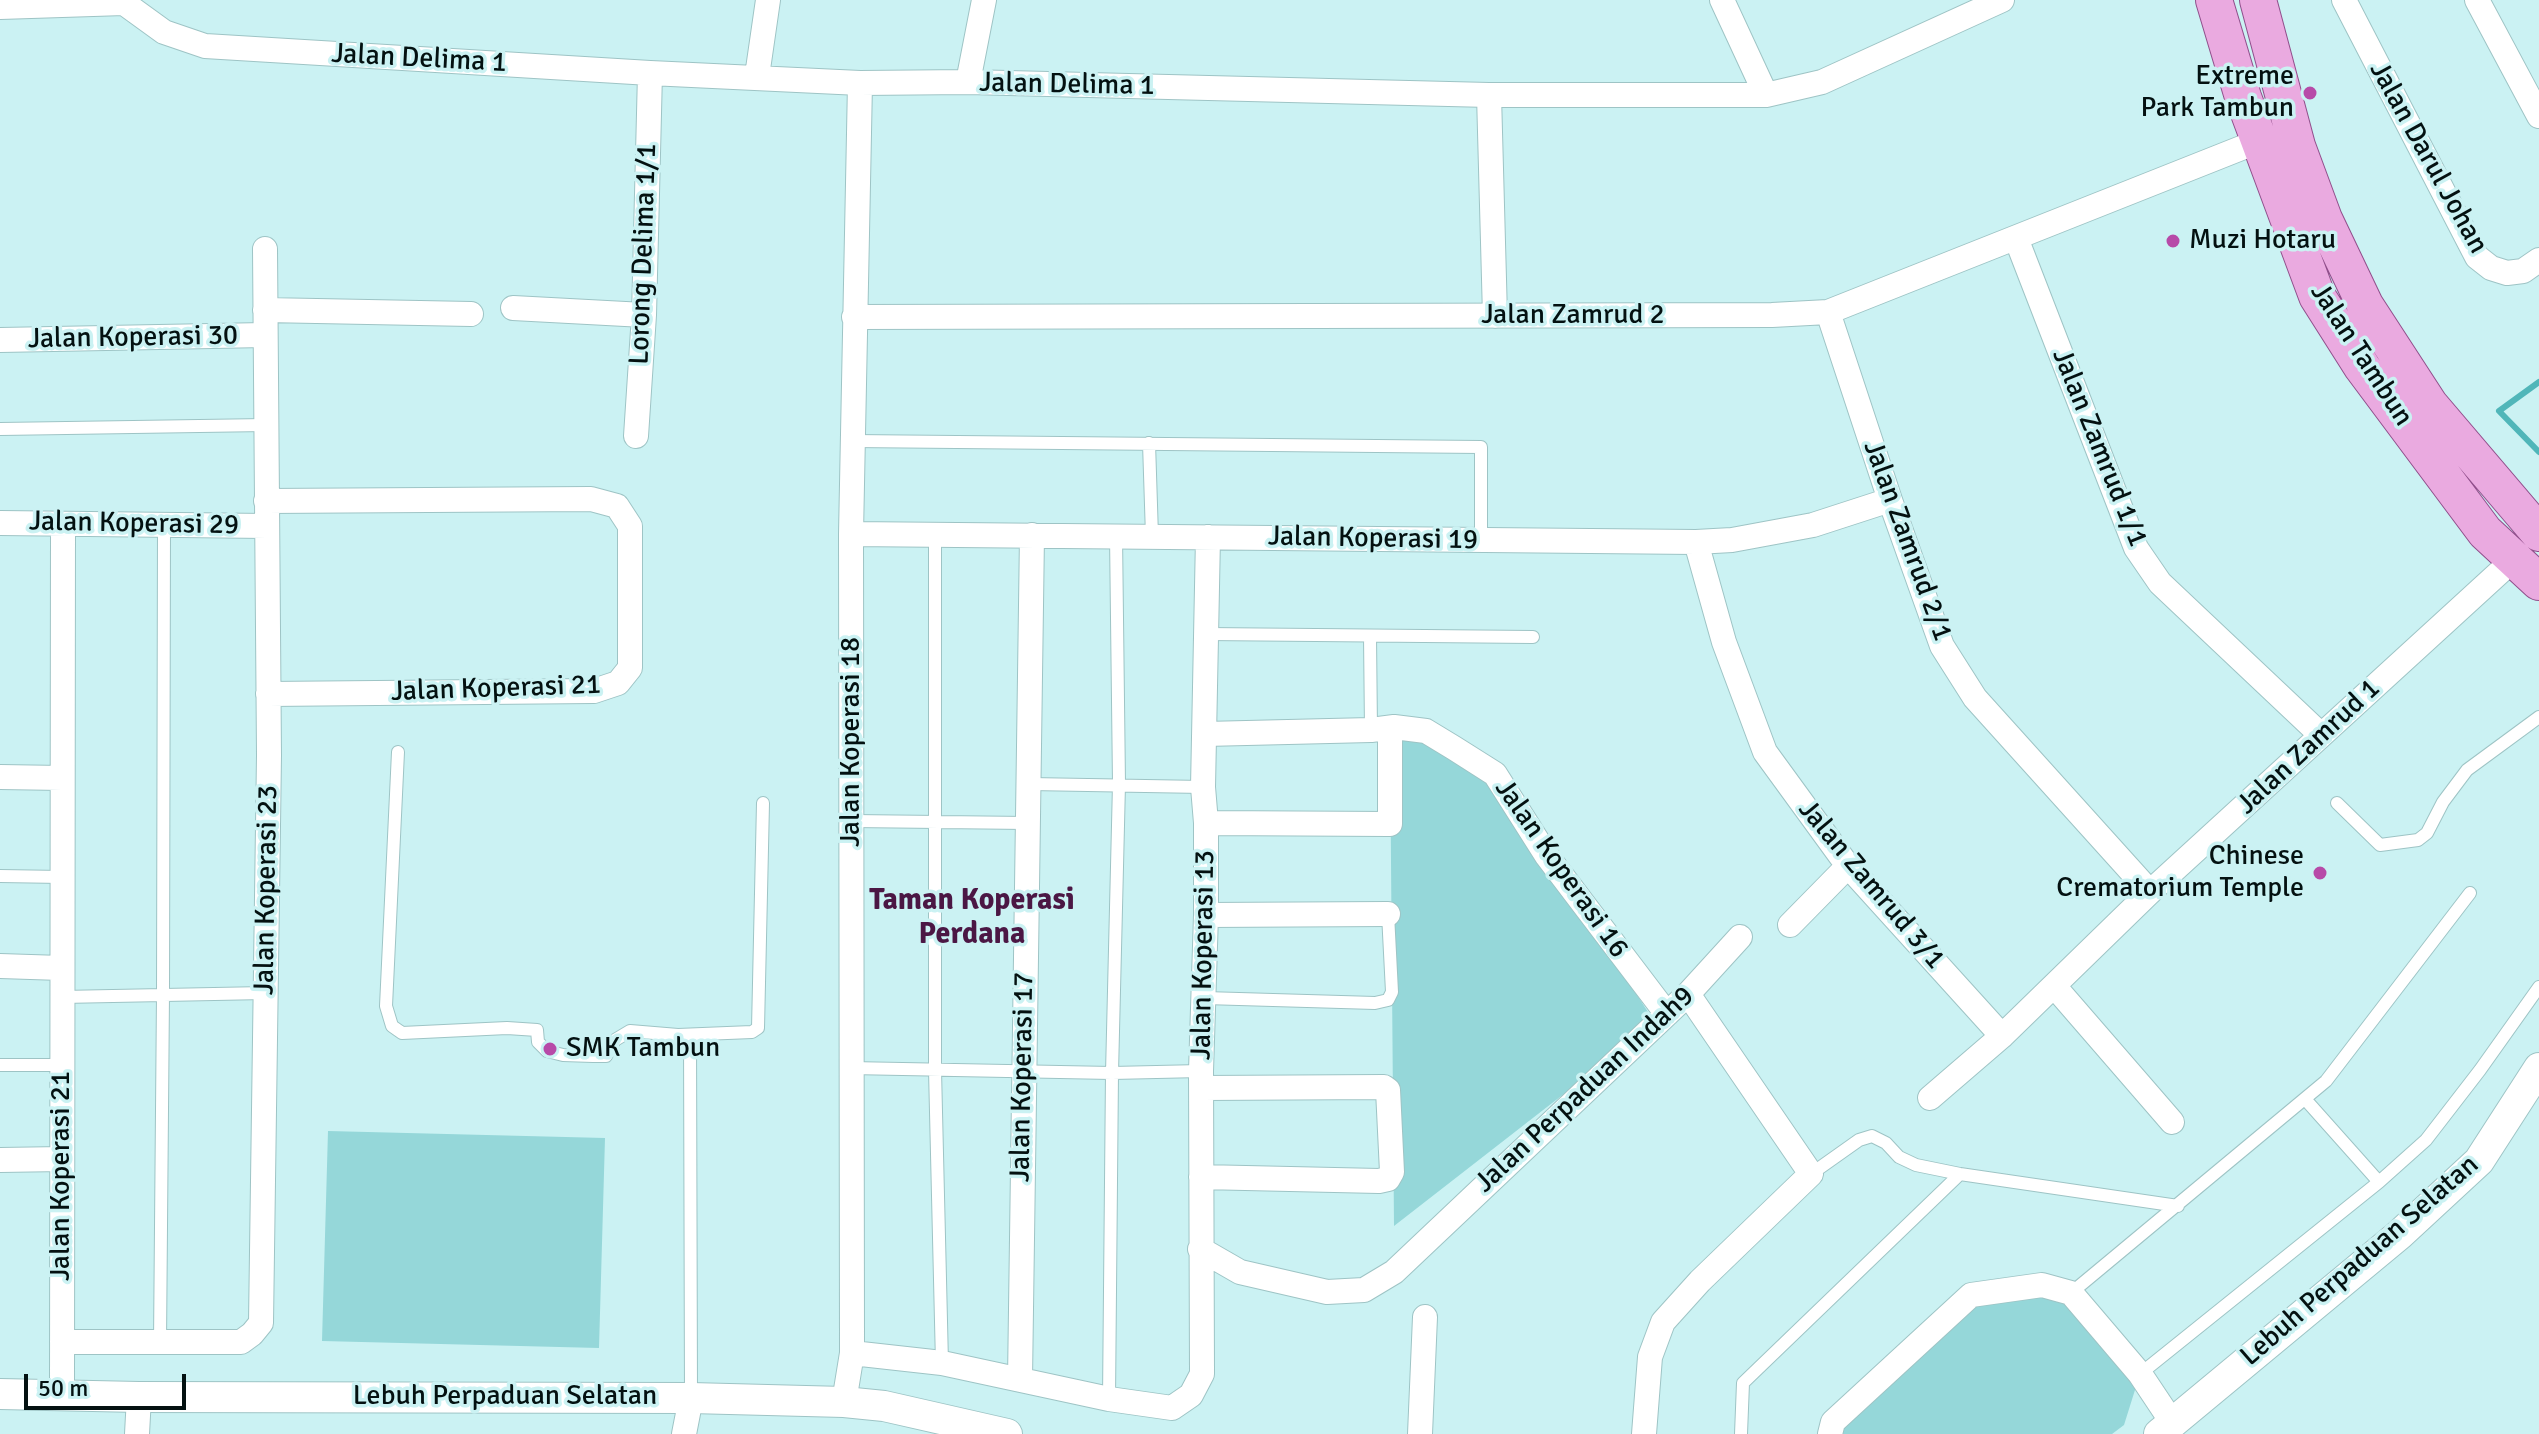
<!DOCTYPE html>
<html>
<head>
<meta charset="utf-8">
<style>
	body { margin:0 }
	#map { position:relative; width:2539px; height:1434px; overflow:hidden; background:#cbf2f3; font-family:Signika,sans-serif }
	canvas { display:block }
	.scale { position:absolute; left:24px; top:1374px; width:162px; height:36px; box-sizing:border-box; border:4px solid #041111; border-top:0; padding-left:10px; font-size:24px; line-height:28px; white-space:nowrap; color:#041111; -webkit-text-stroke:6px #cbf2f3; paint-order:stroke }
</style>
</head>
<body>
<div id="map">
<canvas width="2539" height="1434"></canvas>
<div class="scale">50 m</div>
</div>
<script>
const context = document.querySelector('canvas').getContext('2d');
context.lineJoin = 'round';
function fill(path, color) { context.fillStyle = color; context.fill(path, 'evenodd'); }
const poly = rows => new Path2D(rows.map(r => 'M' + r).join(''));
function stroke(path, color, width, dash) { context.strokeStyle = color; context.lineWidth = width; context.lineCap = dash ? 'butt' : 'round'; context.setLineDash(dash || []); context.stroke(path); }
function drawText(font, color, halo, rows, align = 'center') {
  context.font = font + ' Signika,sans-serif'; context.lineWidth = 7; context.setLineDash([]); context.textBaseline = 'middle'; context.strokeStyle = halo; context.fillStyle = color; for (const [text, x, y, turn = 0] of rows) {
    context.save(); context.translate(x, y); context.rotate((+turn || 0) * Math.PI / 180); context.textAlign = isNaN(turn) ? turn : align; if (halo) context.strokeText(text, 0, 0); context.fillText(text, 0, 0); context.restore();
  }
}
fill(poly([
	[1413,730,1495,774,1655,1023,1394,1226,1390,739],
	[328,1131,605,1138,599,1348,322,1341],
	[2071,1293,2140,1374,2124,1425,2112,1434,1830,1434,1971,1295]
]), '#95d7d9');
stroke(poly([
	[2539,382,2499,411,2539,452]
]), '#50b6b9', 6);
const service = poly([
	[0,429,266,425],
	[852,441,1481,447,1481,540],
	[1149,443,1152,536],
	[935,534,935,1070,942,1363],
	[1206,634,1533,637],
	[1370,636,1371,730],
	[398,752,386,1006,392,1026,402,1033,507,1028,537,1030,538,1042,547,1051,563,1055,593,1056,606,1056,615,1040,630,1031,678,1035,752,1032,758,1028,763,803],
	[1030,784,1203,787],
	[2337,803,2380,845,2418,840,2427,833,2443,802,2467,770,2539,717],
	[852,821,1027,823],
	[0,876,62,877],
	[62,997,265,993],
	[1205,998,1375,1003,1388,1000,1392,992,1388,914],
	[690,1035,691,1398],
	[0,1065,62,1065],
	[850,1068,1112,1073,1201,1071],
	[2305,1099,2379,1182],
	[1811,1174,1859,1140,1872,1136,1886,1143,1899,1157,1916,1165,1960,1174,2178,1206],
	[2071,1293,2326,1081,2470,893],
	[160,1342,163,994,164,525],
	[2140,1374,2379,1182,2426,1140,2480,1070,2539,987],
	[1109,1399,1112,1073,1119,784,1116,535],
	[1741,1434,1743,1383,1960,1174]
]);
const minor = poly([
	[1722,0,1766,95],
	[2344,0,2477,257,2491,268,2507,273,2523,271,2539,260],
	[2477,0,2539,116],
	[124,3,164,32,205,46,650,73,860,83,968,82,1489,95,1766,95,1822,82,2002,0],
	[0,7,124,3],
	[757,76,768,0],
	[968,82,984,0],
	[1489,95,1495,316],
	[2016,238,2136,548,2160,583,2321,735],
	[513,308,644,315],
	[265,310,471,314],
	[1828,312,1890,500,1942,646,1975,698,2150,892],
	[854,317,1772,315,1828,312,2259,141],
	[0,340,265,335],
	[636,436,644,315,650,73],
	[266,501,591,499,617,506,630,526,630,668,618,683,594,691,268,694],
	[0,523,267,526],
	[851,534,1696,542,1732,540,1813,525,1890,500],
	[1696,542,1724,642,1765,752,1848,866,2002,1036],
	[1205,734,1371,730,1394,727,1426,731,1454,748,1495,774,1547,856,1667,1014],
	[0,777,62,778],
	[1206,823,1390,824,1390,739,1394,727],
	[1206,915,1388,914],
	[1790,925,1848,866],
	[0,966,61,968],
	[2055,987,2172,1122],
	[1930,1098,2002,1036,2150,892,2513,560],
	[0,1160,62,1159],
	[1201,1177,1379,1181,1388,1179,1392,1172,1388,1090,1384,1087,1202,1088],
	[1200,1249,1240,1272,1327,1292,1364,1290,1394,1272,1688,994,1740,937],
	[62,1342,241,1342,252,1334,261,1323,269,755,265,249],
	[852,1353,942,1363,1109,1399,1172,1408,1191,1395,1202,1374,1201,1071,1206,915,1206,823,1203,787,1208,537],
	[1020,1379,1032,535],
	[62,1396,63,524],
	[844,1402,852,1353,851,534,860,83],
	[137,1434,139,1397],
	[684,1434,691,1398],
	[1420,1434,1425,1317],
	[1644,1434,1650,1357,1663,1322,1700,1281,1811,1174,1688,994],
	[1830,1434,1833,1422,1971,1295,2042,1285,2071,1293,2140,1374,2172,1422]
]);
const tertiary = poly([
	[0,1394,139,1397,691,1398,844,1402,884,1406,1007,1434],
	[2159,1434,2399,1235,2479,1161,2539,1068]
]);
const primary = poly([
	[2214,0,2243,97,2317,296,2362,367,2485,532,2539,582],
	[2258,0,2297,146,2324,219,2365,305,2430,405,2539,533]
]);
stroke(service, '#9ec4c5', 14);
stroke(minor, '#9ec4c5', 26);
stroke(tertiary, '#9ec4c5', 32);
stroke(primary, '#904f8b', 38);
stroke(service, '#fff', 12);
stroke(minor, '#fff', 24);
stroke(tertiary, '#fff', 30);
stroke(primary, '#eaaae0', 36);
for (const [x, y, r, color] of [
	[2310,93,8,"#b74aa8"],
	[2173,241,8,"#b74aa8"],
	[2320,873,8,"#b74aa8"],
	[550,1049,8,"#b74aa8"]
]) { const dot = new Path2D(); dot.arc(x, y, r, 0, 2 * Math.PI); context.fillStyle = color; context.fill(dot); stroke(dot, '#cbf2f3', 3); }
drawText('28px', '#041111', '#cbf2f3', [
	["Jalan Delima 1",419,59,3],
	["Jalan Delima 1",1067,85,1],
	["Jalan Darul Johan",2428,158,61],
	["Lorong Delima 1/1",644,254,-88],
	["Jalan Zamrud 2",1573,316],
	["Jalan Koperasi 30",133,338,-1],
	["Jalan Tambun",2361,355,57],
	["Jalan Zamrud 1/1",2099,448,68],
	["Jalan Koperasi 29",134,524,1],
	["Jalan Koperasi 19",1373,539,1],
	["Jalan Zamrud 2/1",1907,541,70],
	["Jalan Koperasi 21",496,689,-2],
	["Jalan Koperasi 18",852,742,-90],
	["Jalan Zamrud 1",2309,747,-43],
	["Jalan Koperasi 16",1561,869,55],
	["Jalan Zamrud 3/1",1871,885,50],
	["Jalan Koperasi 23",267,890,-89],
	["Jalan Koperasi 13",1204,955,-89],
	["Jalan Koperasi 17",1023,1077,-89],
	["Jalan Perpaduan Indah9",1585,1090,-43],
	["Jalan Koperasi 21",62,1176,-90],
	["Lebuh Perpaduan Selatan",2360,1261,-41],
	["Lebuh Perpaduan Selatan",505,1397]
]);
drawText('28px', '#041111', '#cbf2f3', [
	["Extreme",2294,77],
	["Park Tambun",2294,109],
	["Muzi Hotaru",2189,241,"left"],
	["Chinese",2304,857],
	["Crematorium Temple",2304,889],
	["SMK Tambun",566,1049,"left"]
], 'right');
drawText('bold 30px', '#4b1744', '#cbf2f3', [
	["Taman Koperasi",972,901],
	["Perdana",972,935]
]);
</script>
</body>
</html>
